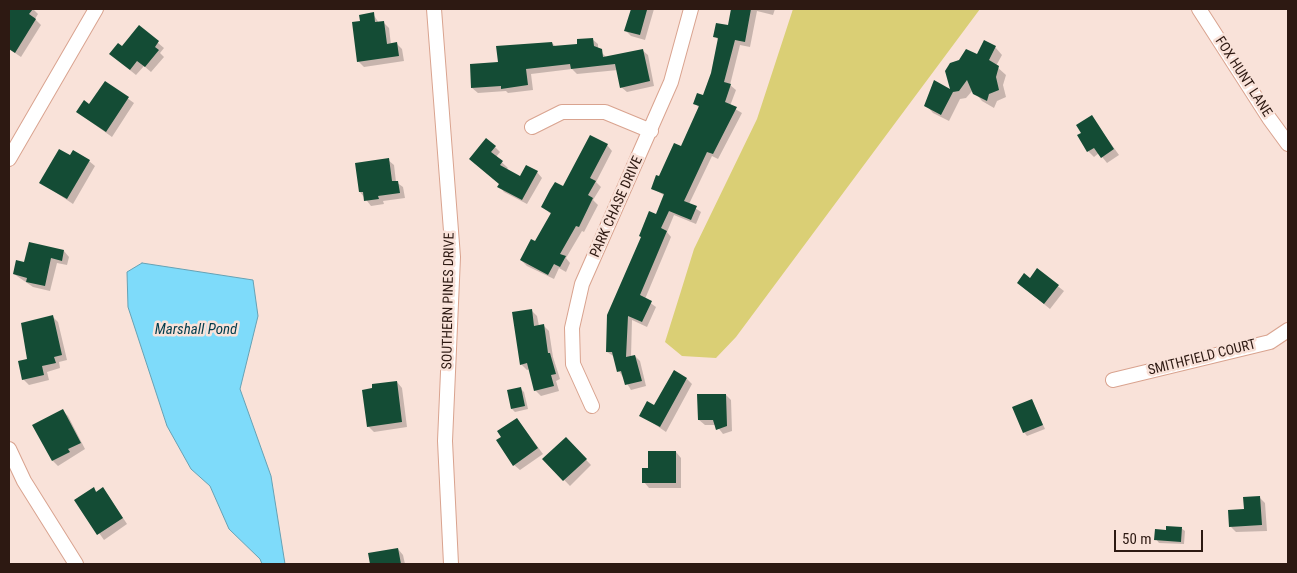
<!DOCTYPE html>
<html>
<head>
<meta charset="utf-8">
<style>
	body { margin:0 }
	#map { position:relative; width:1297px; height:573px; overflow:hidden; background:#f9e2d9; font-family:"Roboto Condensed",sans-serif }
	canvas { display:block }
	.frame { position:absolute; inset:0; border:10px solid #2d1912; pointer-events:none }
	.scale { position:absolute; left:1114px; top:530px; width:89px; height:22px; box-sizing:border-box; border:2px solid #2d1912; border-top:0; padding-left:6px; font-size:15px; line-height:18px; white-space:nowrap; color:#2d1912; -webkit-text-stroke:4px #f9e2d9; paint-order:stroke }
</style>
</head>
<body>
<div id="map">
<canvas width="1297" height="573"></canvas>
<div class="frame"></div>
<div class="scale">50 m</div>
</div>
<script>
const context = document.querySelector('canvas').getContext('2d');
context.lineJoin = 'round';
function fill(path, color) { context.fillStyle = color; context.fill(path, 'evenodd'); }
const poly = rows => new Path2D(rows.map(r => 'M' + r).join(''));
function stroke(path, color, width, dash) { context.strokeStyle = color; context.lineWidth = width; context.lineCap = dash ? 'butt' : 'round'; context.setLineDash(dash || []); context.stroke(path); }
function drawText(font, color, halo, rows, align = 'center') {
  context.font = font + ' "Roboto Condensed",sans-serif'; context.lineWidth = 5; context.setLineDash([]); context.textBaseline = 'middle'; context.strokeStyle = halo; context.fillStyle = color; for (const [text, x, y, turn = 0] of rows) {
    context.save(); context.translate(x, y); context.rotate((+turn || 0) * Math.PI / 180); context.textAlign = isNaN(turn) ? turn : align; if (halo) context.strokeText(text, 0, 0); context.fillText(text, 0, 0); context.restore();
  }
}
fill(poly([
	[793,9,980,9,736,337,716,358,682,356,665,342,681,291,694,249,757,119]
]), '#dacf75');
const water = poly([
	[142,263,253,280,258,316,240,389,271,476,285,564,262,564,260,559,229,529,210,486,191,469,167,426,128,307,127,272,142,263]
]);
fill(water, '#7edbfa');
stroke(water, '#66a1b4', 1);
fill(poly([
	[9,9,33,9,38,14,35,19,41,25,21,57,9,49],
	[632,9,654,9,645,40,631,36,626,31],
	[732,9,775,9,773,15,757,11,750,47,740,45,730,85,736,90,730,106,742,113,718,159,712,156,689,204,701,212,696,224,674,215,667,232,671,237,645,299,656,307,647,327,632,320,631,357,635,356,640,361,646,386,631,390,619,371,615,357,607,352,665,196,652,188,682,148,699,108,695,103,703,97,712,73,719,41,715,36,729,27],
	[373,14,379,23,383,22,389,28,391,45,397,44,402,49,404,61,364,67,358,61],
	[139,27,164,48,160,53,164,57,151,72,144,66,136,75,116,59,122,48],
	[592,39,598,44,598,49,607,58,642,50,648,55,654,86,627,92,621,87,618,70,577,74,572,69,531,74,533,90,508,93,506,91,478,93,472,88,500,63,552,43,556,47,579,45],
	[995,47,1002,55,996,66,1006,75,1003,85,1006,97,997,101,994,108,982,101,973,90,966,98,960,99,949,121,933,113,926,105,952,91,978,56],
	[105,82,134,103,112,137,77,112,90,106],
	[1091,116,1119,155,1107,163,1099,153,1094,157,1088,151,1083,133],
	[607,145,612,151,596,182,601,187,593,200,598,205,584,232,582,231,566,258,570,263,566,272,559,268,554,279,527,266,521,260,536,243,552,215,543,207],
	[495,147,500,152,496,157,508,168,506,170,521,178,537,172,542,178,527,204,504,192,499,186,500,184,476,164],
	[388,160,394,165,396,182,403,187,405,198,383,201,384,204,371,206,360,192],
	[89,161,95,166,73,204,40,182],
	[64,251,69,257,67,265,57,263,50,291,33,287,14,274,25,264],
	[1037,270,1064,291,1050,309,1018,283,1030,279],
	[532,311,537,316,539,326,544,326,549,331,553,357,560,379,556,381,559,391,541,396,535,390,530,369,527,370,521,364],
	[52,316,58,322,67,360,59,362,60,368,47,372,49,380,29,385,23,379,29,360],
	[687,379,692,384,666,432,641,415,655,406],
	[397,382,402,388,407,427,374,432,368,426],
	[521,389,524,392,528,409,515,412,512,409],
	[726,395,731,400,732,431,723,434,716,425,705,425,699,420],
	[1032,400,1045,429,1027,436,1024,432],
	[62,410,68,416,85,449,58,466,53,461],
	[517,419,543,454,520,470,514,465,503,437],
	[566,439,591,465,570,486,544,459],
	[676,452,681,458,681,488,649,488,644,482,649,469],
	[94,489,97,492,103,489,108,495,127,524,104,540,76,500],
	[1260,498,1265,503,1267,531,1236,532,1231,527],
	[1181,528,1185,531,1184,544,1159,543,1156,539],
	[398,549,403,555,405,564,371,564,370,554]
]), '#0003');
fill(poly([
	[9,9,33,9,29,14,36,19,15,53,9,49],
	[631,9,647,10,640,35,624,31],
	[731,9,751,9,745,42,735,40,724,82,731,84,725,102,737,107,713,154,707,152,684,201,697,206,691,220,669,211,661,228,667,231,640,295,652,301,642,322,628,316,626,357,635,355,642,381,625,385,621,371,617,372,612,352,606,352,607,315,641,237,639,236,649,211,656,214,664,194,651,189,656,175,659,176,674,143,681,146,699,106,693,104,697,93,703,95,711,73,718,38,713,37,716,23,728,25],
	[374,12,375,22,384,21,387,44,397,42,399,56,357,62,352,22,360,21,359,15],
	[139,25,159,41,155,47,159,50,145,67,137,61,130,70,109,54,118,43,122,46],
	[593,38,594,46,602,49,603,57,643,49,650,81,620,88,615,64,571,69,570,64,526,69,528,85,501,89,501,86,471,88,470,64,498,62,496,46,552,42,553,46,577,44,577,39],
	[984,40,996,46,989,60,999,66,996,77,999,90,989,94,987,101,973,94,967,80,959,91,953,92,941,115,924,106,934,80,950,89,945,71,950,63,959,60,966,49,977,54],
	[105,81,129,97,106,132,76,112,84,100,89,104],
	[1092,115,1114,149,1101,158,1094,148,1087,152,1077,135,1081,133,1076,125],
	[590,135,608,144,590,178,596,181,588,195,593,198,579,227,576,226,560,254,566,256,560,267,554,264,548,275,520,260,531,239,535,241,551,213,541,207,550,190,555,182,563,186],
	[486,138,496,146,491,152,503,161,500,165,520,176,526,165,538,171,522,200,497,187,499,184,469,159],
	[59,149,70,155,73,150,90,160,67,199,39,183],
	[389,158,392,181,398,181,400,193,378,196,379,199,364,201,363,192,359,192,355,163],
	[29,242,64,250,62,261,51,258,45,286,26,282,27,278,13,274,16,260,24,262],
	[1037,268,1059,285,1044,304,1017,283,1024,273,1030,278],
	[532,309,534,326,544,324,548,353,550,353,556,374,551,375,554,386,534,391,527,363,520,365,512,312],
	[53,315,62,355,54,357,56,363,42,366,44,375,22,380,18,361,27,359,21,323],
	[674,370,687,378,660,427,639,416,647,401,654,405],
	[397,381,402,422,367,427,362,390,372,388,372,384],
	[521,387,525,406,511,409,507,390],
	[697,394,726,394,727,426,716,430,713,420,698,420],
	[1032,399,1043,425,1023,433,1012,407],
	[63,409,81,443,68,449,70,452,52,461,32,425],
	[517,418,538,448,513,466,496,440,501,437,497,431],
	[566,437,587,459,563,481,542,459],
	[648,451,676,451,676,483,642,483,642,468,648,468],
	[94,487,96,492,103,487,123,518,97,535,74,500],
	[1260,496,1262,525,1229,527,1228,510,1244,509,1243,497],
	[1166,526,1182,527,1181,542,1154,540,1155,529,1166,530],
	[398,548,401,564,370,564,368,553]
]), '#144c35');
const minor = poly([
	[434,9,453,257,445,441,451,564],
	[1199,9,1269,118,1288,144],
	[532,127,562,112,605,112,651,131],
	[9,159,96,9],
	[1113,380,1270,342,1288,330],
	[592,406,573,364,572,328,582,284,671,82,691,9],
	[9,449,24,481,76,564]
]);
stroke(minor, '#d9a38f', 16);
stroke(minor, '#fff', 14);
drawText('14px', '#2d1912', '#f9e2d9', [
	["FOX HUNT LANE",1243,77,57],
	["PARK CHASE DRIVE",617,207,-66],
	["SOUTHERN PINES DRIVE",449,301,-89],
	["SMITHFIELD COURT",1202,358,-14]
]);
drawText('italic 15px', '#003c4c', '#f9e2d9', [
	["Marshall Pond",196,330]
]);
</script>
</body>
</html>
